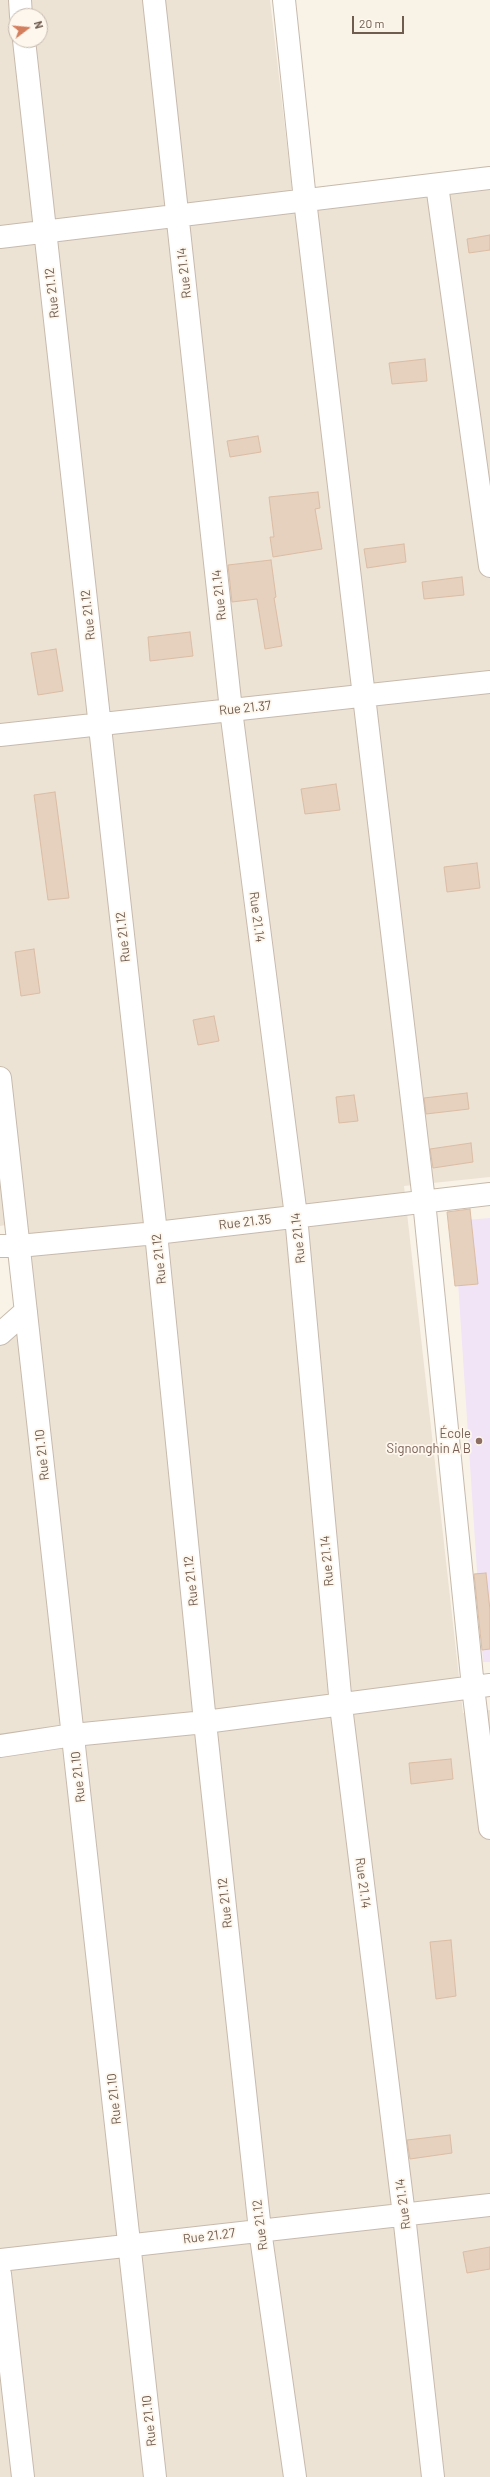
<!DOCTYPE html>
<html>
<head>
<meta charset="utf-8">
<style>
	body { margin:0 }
	#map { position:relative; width:490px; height:2477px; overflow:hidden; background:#f9f3e7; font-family:Barlow,sans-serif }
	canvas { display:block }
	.north { position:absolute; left:8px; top:8px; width:40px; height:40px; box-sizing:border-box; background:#fdf7ed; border:1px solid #c5b9ae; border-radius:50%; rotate:74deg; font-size:11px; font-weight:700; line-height:16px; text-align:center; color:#705c4f }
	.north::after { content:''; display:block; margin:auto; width:14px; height:18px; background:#d37e5d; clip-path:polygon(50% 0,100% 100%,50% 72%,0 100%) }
	.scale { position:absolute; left:352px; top:16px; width:52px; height:18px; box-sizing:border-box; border:2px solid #705c4f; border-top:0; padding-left:5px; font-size:12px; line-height:14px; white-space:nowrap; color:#705c4f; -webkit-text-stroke:3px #fdf7ed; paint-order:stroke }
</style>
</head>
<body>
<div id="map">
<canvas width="490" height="2477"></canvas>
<div class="north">N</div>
<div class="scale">20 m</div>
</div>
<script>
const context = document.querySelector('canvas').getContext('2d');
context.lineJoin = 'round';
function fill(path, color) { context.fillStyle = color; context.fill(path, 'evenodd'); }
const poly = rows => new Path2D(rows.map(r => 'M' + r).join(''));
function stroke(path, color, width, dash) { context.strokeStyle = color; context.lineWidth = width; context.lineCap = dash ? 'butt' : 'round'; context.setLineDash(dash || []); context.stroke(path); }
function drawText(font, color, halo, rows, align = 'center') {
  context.font = font + ' Barlow,sans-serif'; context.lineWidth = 3.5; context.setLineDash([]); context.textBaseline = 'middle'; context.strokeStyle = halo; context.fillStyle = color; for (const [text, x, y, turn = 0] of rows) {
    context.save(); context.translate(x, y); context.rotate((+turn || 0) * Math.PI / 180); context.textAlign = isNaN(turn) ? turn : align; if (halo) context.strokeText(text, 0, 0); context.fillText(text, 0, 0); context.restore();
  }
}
fill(poly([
	[0,0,270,0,295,213,490,185,490,1177,404,1186,463,1713,490,1710,490,2477,0,2477,0,1344,33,1318,24,1222,0,1226],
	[16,16,40,16,40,40,16,40]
]), '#ede3d4');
fill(poly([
	[490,1218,490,1662,483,1662,454,1221]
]), '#f0e4f6');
const building = poly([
	[490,235,490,250,469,253,467,239,490,235],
	[425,359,427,381,392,384,389,363,425,359],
	[258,436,261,452,230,457,227,441,258,436],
	[318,492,320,508,315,509,322,549,273,557,270,537,274,537,269,497,318,492],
	[404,544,406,562,367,568,364,549,404,544],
	[271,560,276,597,274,598,282,646,265,649,257,599,232,602,228,565,271,560],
	[462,577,464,595,424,599,422,582,462,577],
	[190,632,193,656,150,661,148,637,190,632],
	[56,649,63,691,38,695,31,653,56,649],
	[336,784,340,810,305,814,301,789,336,784],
	[55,792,69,898,48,900,34,795,55,792],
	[477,863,480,888,447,892,444,867,477,863],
	[34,949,40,993,21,996,15,952,34,949],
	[214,1016,219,1041,198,1045,193,1020,214,1016],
	[467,1093,469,1109,426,1114,424,1098,467,1093],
	[354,1095,358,1121,339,1123,336,1097,354,1095],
	[471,1143,473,1162,433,1168,430,1149,471,1143],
	[470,1209,478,1284,455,1286,447,1212,470,1209],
	[486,1573,490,1610,490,1649,482,1650,474,1574,486,1573],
	[451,1759,453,1779,411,1784,409,1763,451,1759],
	[451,1940,456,1996,436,1999,430,1942,451,1940],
	[450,2135,452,2153,410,2159,407,2140,450,2135],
	[490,2247,490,2269,467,2273,463,2252,490,2247]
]);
fill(building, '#e6d0be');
stroke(building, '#dbbda5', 1);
const minor = poly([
	[20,0,21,16],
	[154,0,231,710,296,1216,341,1706,404,2215,433,2477],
	[284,0,305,200,424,1201,473,1687,490,1828],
	[24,40,156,1233,205,1722,260,2230,295,2477],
	[437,185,490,566],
	[0,237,490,178],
	[0,735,490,682],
	[0,1078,155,2477],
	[0,1246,19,1246,156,1233,490,1194],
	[0,1334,26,1311],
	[0,1746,73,1735,205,1722,490,1685],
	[0,2260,490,2205],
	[0,2274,23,2477]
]);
stroke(minor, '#c7baad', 24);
stroke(minor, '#fff', 22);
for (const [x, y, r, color] of [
	[479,1441,4,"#8d6e63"]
]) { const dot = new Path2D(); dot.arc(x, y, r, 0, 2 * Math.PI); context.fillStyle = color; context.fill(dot); stroke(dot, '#fdf7ed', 1.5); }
drawText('13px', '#705c4f', '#fdf7ed', [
	["Rue 21.14",184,273,-96],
	["Rue 21.12",52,293,-96],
	["Rue 21.14",219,595,-96],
	["Rue 21.12",88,615,-96],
	["Rue 21.37",245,708,-6],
	["Rue 21.14",257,917,83],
	["Rue 21.12",123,937,-96],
	["Rue 21.35",245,1222,-7],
	["Rue 21.14",298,1238,-96],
	["Rue 21.12",159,1259,-96],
	["Rue 21.10",42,1455,-96],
	["Rue 21.14",327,1561,-95],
	["Rue 21.12",191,1581,-96],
	["Rue 21.10",78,1777,-96],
	["Rue 21.14",363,1883,83],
	["Rue 21.12",225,1903,-96],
	["Rue 21.10",114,2099,-96],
	["Rue 21.14",403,2204,-97],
	["Rue 21.12",260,2225,-97],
	["Rue 21.27",209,2236,-7],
	["Rue 21.10",149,2421,-96]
]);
drawText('13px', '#785e54', '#fdf7ed', [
	["École",471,1434],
	["Signonghin A B",471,1449]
], 'right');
</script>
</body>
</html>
